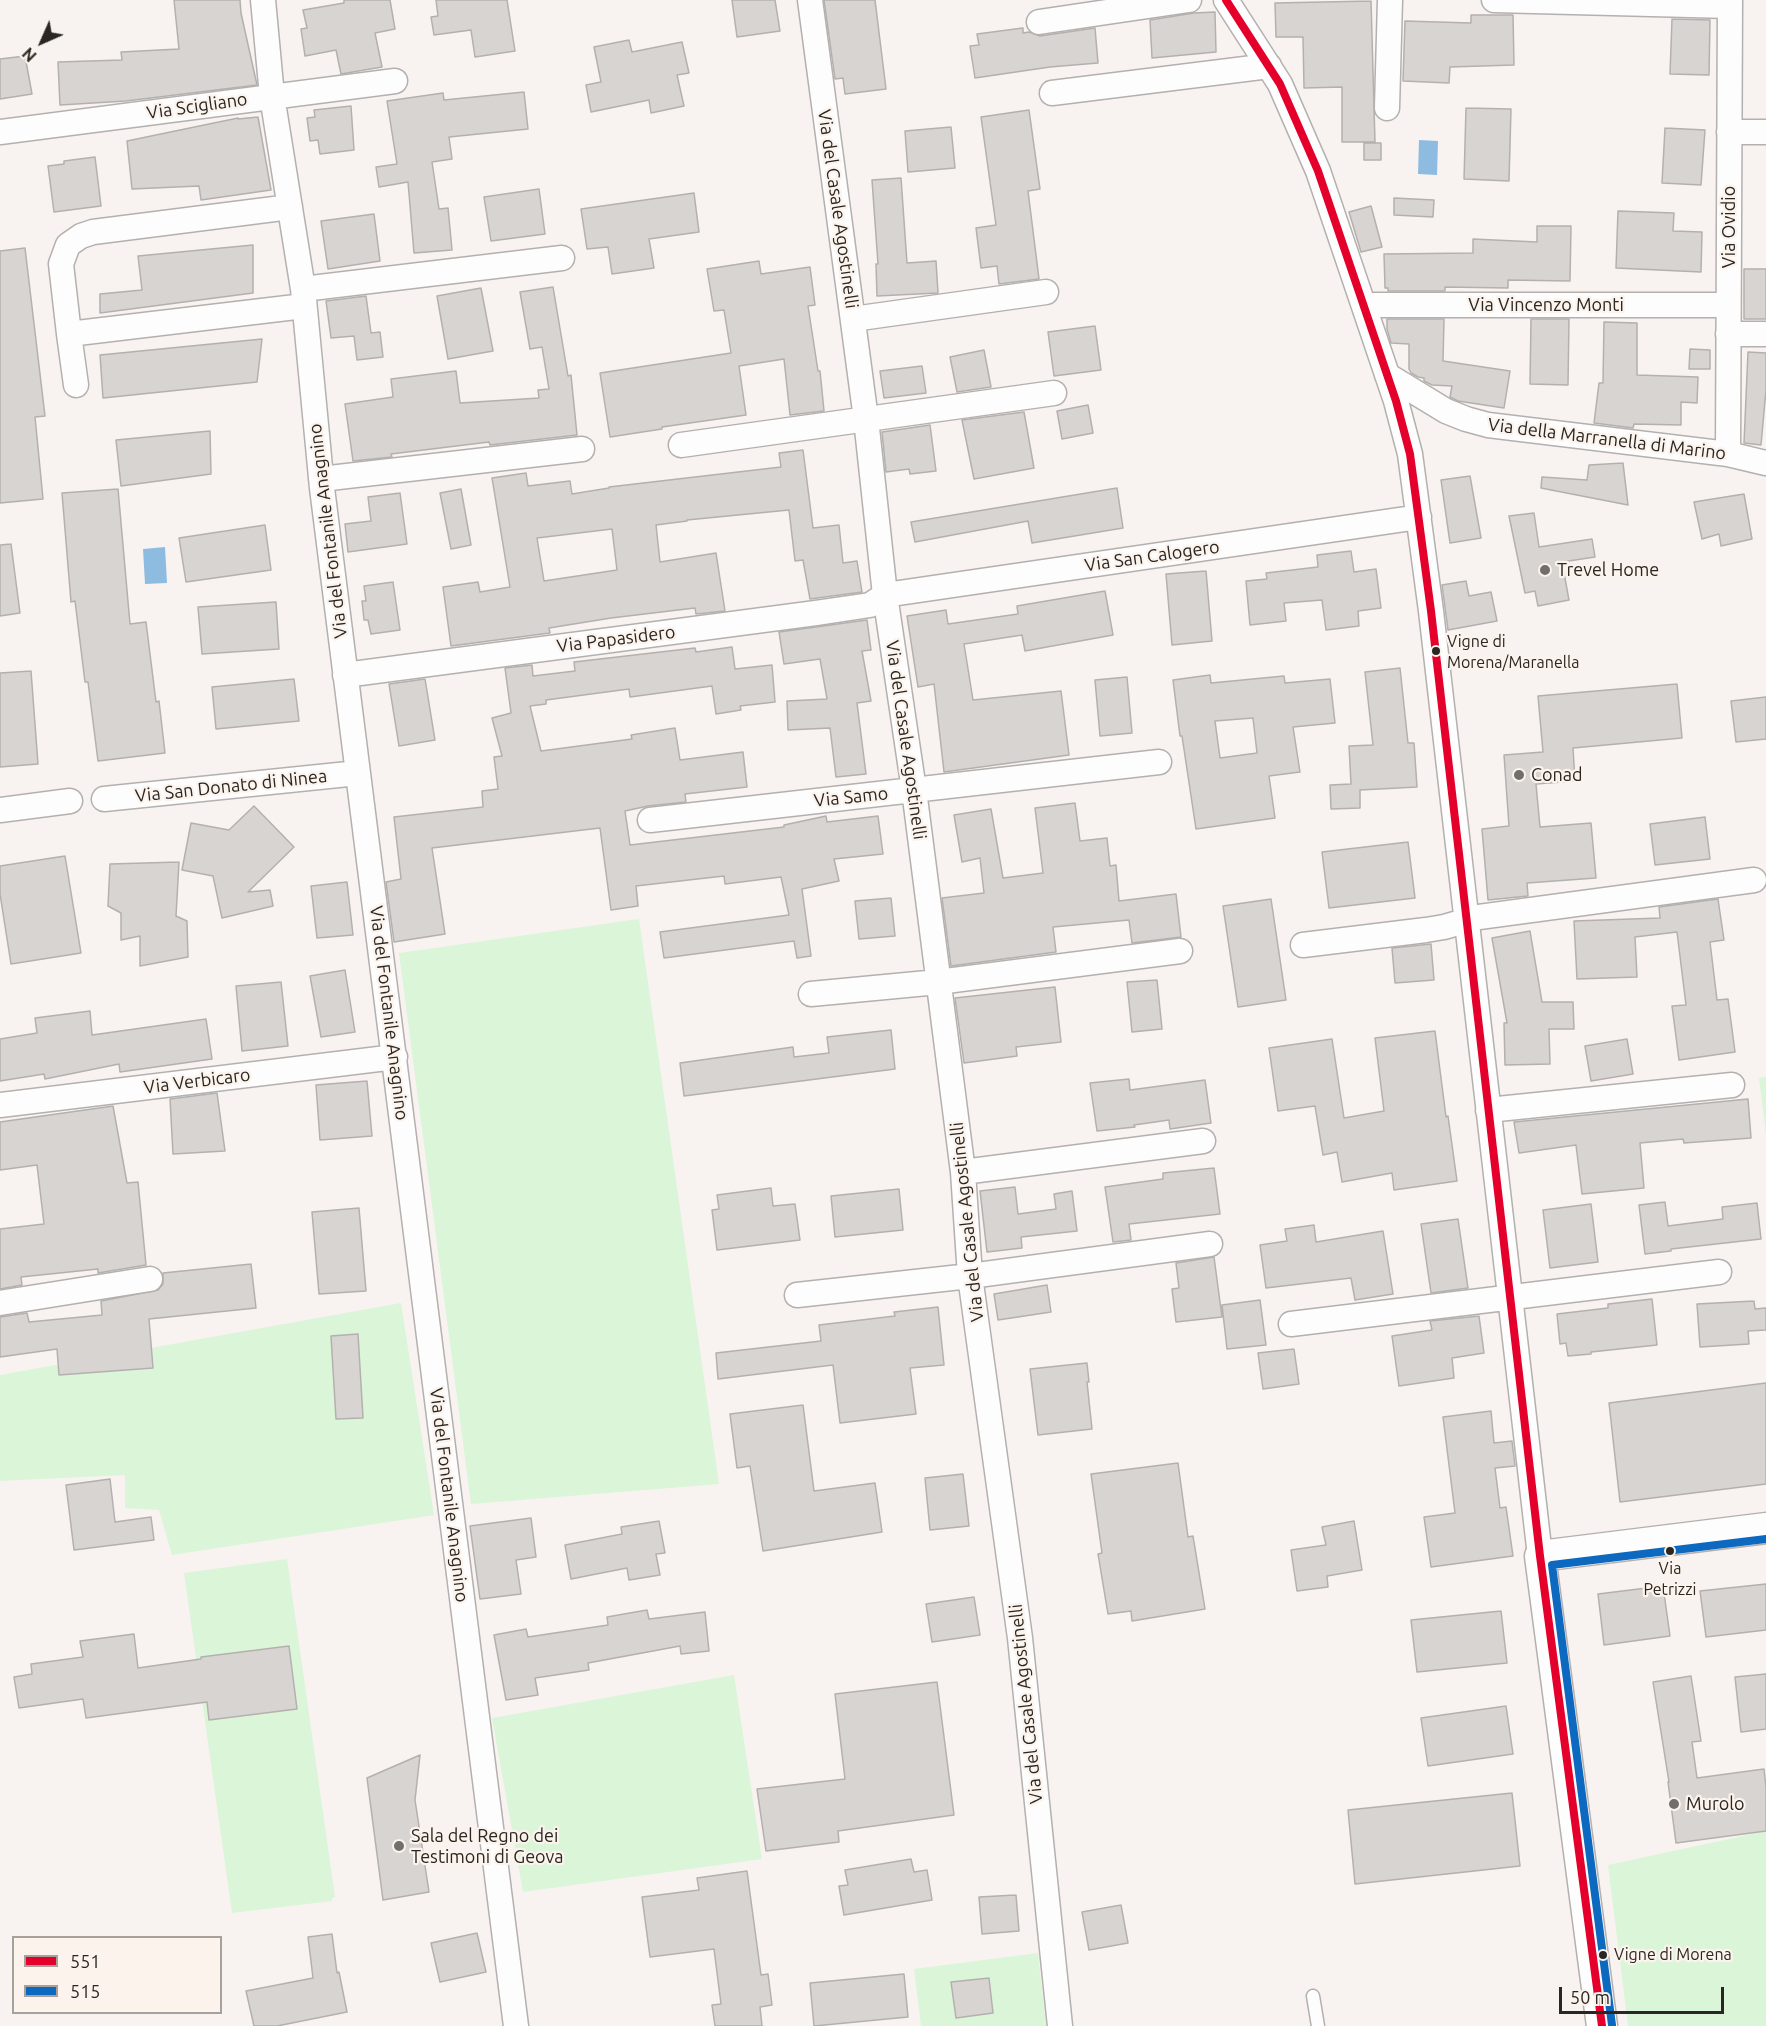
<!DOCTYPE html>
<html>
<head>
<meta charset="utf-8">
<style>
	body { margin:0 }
	#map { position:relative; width:1766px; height:2026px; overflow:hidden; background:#f8f3f0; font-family:Ubuntu,sans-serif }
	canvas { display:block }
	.legend { position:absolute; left:12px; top:1936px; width:210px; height:78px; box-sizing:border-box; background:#fbf3ec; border:2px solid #a7a19c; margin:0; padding:8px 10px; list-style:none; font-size:18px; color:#292623 }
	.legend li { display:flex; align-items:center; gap:12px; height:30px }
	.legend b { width:30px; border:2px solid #a7a19c }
	.north { position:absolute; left:12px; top:12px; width:60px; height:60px; -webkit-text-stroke:4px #fbf3ec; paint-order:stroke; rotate:225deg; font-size:16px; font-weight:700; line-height:24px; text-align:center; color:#292623 }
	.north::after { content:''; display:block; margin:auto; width:21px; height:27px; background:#292623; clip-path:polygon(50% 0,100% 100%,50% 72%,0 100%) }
	.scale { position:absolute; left:1559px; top:1987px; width:165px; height:27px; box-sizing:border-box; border:3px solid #292623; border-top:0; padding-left:8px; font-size:18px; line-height:21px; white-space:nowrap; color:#292623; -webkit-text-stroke:4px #fbf3ec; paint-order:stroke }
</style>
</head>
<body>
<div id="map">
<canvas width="1766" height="2026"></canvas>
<ul class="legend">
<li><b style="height:8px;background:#e4002b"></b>551</li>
<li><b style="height:8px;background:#0c69bf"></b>515</li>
</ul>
<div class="north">N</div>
<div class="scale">50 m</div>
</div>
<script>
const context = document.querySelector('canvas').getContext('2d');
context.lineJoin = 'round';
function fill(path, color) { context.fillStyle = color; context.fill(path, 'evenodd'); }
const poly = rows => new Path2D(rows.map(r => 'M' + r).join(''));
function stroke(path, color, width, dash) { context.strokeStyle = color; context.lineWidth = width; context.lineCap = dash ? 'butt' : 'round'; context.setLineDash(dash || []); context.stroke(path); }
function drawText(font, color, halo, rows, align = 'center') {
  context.font = font + ' Ubuntu,sans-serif'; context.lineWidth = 4.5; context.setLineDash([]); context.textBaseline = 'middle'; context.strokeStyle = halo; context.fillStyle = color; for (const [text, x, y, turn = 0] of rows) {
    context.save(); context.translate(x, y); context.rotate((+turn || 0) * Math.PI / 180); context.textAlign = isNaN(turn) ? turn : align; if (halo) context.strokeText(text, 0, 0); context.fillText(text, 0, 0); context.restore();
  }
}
fill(poly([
	[639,919,719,1484,471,1504,399,953],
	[1766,1077,1766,1135,1759,1078],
	[401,1303,434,1515,172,1555,159,1510,125,1508,125,1475,0,1481,0,1375],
	[287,1559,335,1897,332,1898,332,1901,232,1913,184,1573],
	[734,1675,762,1859,523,1892,492,1718],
	[1766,1831,1766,2026,1628,2026,1608,1865],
	[1038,1953,1046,2026,921,2026,914,1969]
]), '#dbf5d8');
fill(poly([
	[1419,140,1438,141,1437,175,1418,174],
	[165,547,167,583,145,584,143,549]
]), '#8ebce1');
const building = poly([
	[174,0,240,0,241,13,257,85,126,101,60,105,58,62,122,60,121,52,179,49,174,0],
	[344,0,390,0,395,29,375,33,382,67,341,74,336,50,305,56,301,29,307,28,303,10,344,3,344,0],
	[436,0,507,0,515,51,475,57,471,30,434,35,431,17,438,16,436,0],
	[732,0,775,0,780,31,737,37,732,0],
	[824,0,875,0,886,89,845,94,843,78,835,79,824,0],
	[1371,1,1375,142,1342,142,1342,87,1304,88,1303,37,1276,37,1275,3,1371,1],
	[1215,12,1216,52,1152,58,1150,20,1194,13,1215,12],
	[1471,15,1513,15,1514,65,1450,67,1449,83,1403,81,1405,21,1471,23,1471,15],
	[1672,19,1710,20,1709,75,1670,74,1672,19],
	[1023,28,1023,33,1029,32,1040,36,1095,28,1098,63,1050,67,975,78,970,46,979,45,977,34,1023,28],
	[629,40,632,52,682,42,689,73,677,75,684,106,651,113,649,100,591,112,586,85,601,82,594,47,629,40],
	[25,56,32,94,0,99,0,59,25,56],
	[524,92,528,129,449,137,452,159,432,162,439,209,448,208,452,250,414,253,408,182,379,187,376,167,397,164,387,101,443,93,444,100,524,92],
	[351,106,354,150,320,154,318,140,310,141,307,118,315,117,314,110,351,106],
	[1466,108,1511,109,1509,181,1464,179,1466,108],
	[1029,110,1040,189,1028,191,1039,279,999,284,997,266,981,268,976,228,996,225,981,117,1029,110],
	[258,117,271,190,201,200,199,186,132,189,127,141,238,118,238,119,258,117],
	[951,127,955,168,908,172,905,131,951,127],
	[1665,128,1705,130,1701,185,1662,183,1665,128],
	[1364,143,1381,143,1381,160,1364,160,1364,143],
	[95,157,101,206,54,212,48,166,64,164,64,161,95,157],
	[901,178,907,263,936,261,938,293,877,296,876,264,878,264,872,180,901,178],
	[539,189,545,234,491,241,484,197,539,189],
	[694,193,699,232,649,239,654,268,612,274,608,247,587,249,581,209,694,193],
	[1394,198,1434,200,1433,217,1394,215,1394,198],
	[1371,206,1382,247,1361,252,1349,212,1371,206],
	[1618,211,1674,213,1673,231,1702,232,1701,272,1616,268,1618,211],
	[374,214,380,261,328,269,321,221,374,214],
	[1537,226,1571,226,1570,281,1508,280,1508,288,1445,287,1445,291,1388,291,1388,288,1385,288,1384,254,1473,253,1473,239,1537,242,1537,226],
	[253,245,253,293,100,313,100,294,142,290,138,256,253,245],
	[25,248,45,416,35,417,43,499,0,503,0,251,25,248],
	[759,261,761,274,810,267,815,305,808,306,818,371,820,371,824,411,790,415,784,359,739,366,746,415,662,427,662,429,610,437,600,373,731,353,724,310,714,311,707,269,759,261],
	[1744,269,1766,269,1766,319,1744,319,1744,269],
	[553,287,568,376,571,375,577,435,490,445,489,442,391,454,392,457,353,461,345,404,393,397,391,379,456,371,460,403,539,398,538,390,549,389,542,347,530,349,520,292,553,287],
	[481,288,493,351,448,359,437,296,481,288],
	[366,296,371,333,380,332,383,357,357,360,354,336,331,338,326,301,366,296],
	[1387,319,1444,319,1443,361,1510,371,1504,408,1458,401,1450,397,1452,386,1432,385,1424,381,1424,378,1418,377,1411,373,1409,369,1409,344,1391,343,1387,329,1387,319],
	[1531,319,1569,319,1568,385,1530,384,1531,319],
	[1604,322,1637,323,1637,375,1698,377,1697,403,1681,402,1681,425,1634,424,1633,428,1594,423,1599,383,1603,383,1604,322],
	[1095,326,1101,370,1054,376,1048,332,1095,326],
	[262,339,257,382,103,398,100,355,262,339],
	[1690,349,1710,350,1710,369,1689,369,1690,349],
	[984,350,991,387,957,392,950,357,984,350],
	[1748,352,1766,353,1766,390,1761,445,1744,443,1748,352],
	[922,366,926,393,884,398,880,371,922,366],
	[1088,405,1093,433,1062,439,1057,411,1088,405],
	[1024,412,1034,468,974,479,962,420,1024,412],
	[930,425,936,471,910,474,909,469,886,472,882,432,930,425],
	[210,431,211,474,121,486,116,440,210,431],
	[803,450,813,528,839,525,843,563,857,561,862,592,810,599,803,560,795,561,789,510,687,520,687,521,656,525,660,562,716,553,725,611,696,614,695,608,611,618,549,628,550,633,451,646,443,587,478,582,480,592,510,587,492,478,526,473,528,486,570,481,572,494,609,488,609,487,781,467,779,453,803,450],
	[612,529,617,570,544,581,537,538,612,529],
	[1623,463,1628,505,1541,488,1542,477,1587,480,1589,465,1623,463],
	[1470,476,1481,538,1450,543,1441,480,1470,476],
	[1117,488,1123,528,1032,543,1028,521,915,542,911,522,1117,488],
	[118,489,130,624,146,622,156,702,159,701,165,753,98,761,88,682,85,682,75,601,71,602,62,493,118,489],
	[461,489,471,545,451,549,440,493,461,489],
	[400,493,407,544,348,552,345,524,371,521,368,497,400,493],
	[1744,494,1752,539,1721,546,1719,534,1702,539,1694,502,1744,494],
	[1534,513,1539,547,1592,539,1595,557,1562,562,1569,600,1538,606,1535,591,1525,593,1509,516,1534,513],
	[265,525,271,570,186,582,179,538,265,525],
	[11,544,20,613,0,616,0,545,11,544],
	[1351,551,1354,572,1376,569,1381,608,1358,611,1359,626,1326,630,1322,600,1284,603,1286,621,1250,625,1246,581,1267,579,1266,573,1318,567,1317,555,1351,551],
	[1206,571,1212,641,1172,645,1166,574,1206,571],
	[1466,581,1469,596,1491,592,1497,621,1448,630,1442,585,1466,581],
	[393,582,400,630,371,634,368,620,364,620,362,601,366,601,364,586,393,582],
	[1105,591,1113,635,1025,651,1022,635,964,644,973,700,1061,691,1069,755,944,772,934,684,918,687,907,616,946,610,948,624,1018,614,1017,606,1105,591],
	[276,602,279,649,202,654,198,607,276,602],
	[867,620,871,650,862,651,871,701,857,703,866,774,836,777,830,728,788,730,787,701,827,699,820,659,784,664,779,632,867,620],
	[732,647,735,669,772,665,775,702,740,706,741,710,716,714,712,686,630,697,629,689,546,700,546,704,530,706,541,751,632,739,631,735,675,728,680,760,743,752,747,787,685,794,686,802,648,806,625,811,630,845,784,827,784,825,826,816,827,822,878,816,883,854,834,859,839,881,802,889,811,956,797,958,794,941,664,958,660,932,789,915,781,877,725,884,724,876,636,886,638,906,611,910,600,828,432,848,445,934,394,942,386,882,401,879,394,817,483,807,482,791,498,789,494,757,502,756,492,718,511,713,505,668,532,665,533,676,575,671,574,662,695,648,696,652,732,647],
	[1400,668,1408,743,1414,743,1417,787,1360,790,1360,808,1331,809,1330,785,1351,784,1349,746,1373,745,1365,672,1400,668],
	[31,671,38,764,0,767,0,673,31,671],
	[1210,675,1211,683,1284,676,1285,683,1330,679,1335,723,1293,727,1300,772,1269,776,1275,818,1196,829,1182,736,1180,736,1173,680,1210,675],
	[1253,718,1257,753,1220,758,1215,721,1253,718],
	[1127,677,1132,733,1100,736,1095,680,1127,677],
	[294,679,299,721,216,729,212,687,294,679],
	[425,679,435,740,399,746,389,684,425,679],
	[1677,684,1682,738,1573,748,1575,781,1536,784,1540,827,1591,823,1596,878,1527,883,1528,896,1488,900,1482,829,1509,826,1504,755,1543,752,1538,696,1677,684],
	[1766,697,1766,739,1736,742,1731,701,1766,697],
	[1075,803,1080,841,1107,838,1110,866,1116,865,1119,901,1176,894,1181,937,1132,943,1129,920,1053,927,1056,952,951,966,942,898,984,893,980,858,962,862,954,815,991,809,1003,878,1043,873,1035,808,1075,803],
	[254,806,294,847,248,892,270,890,273,906,222,918,213,876,182,870,191,823,229,830,254,806],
	[1705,817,1710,859,1655,865,1650,824,1705,817],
	[1408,842,1415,898,1329,908,1322,852,1408,842],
	[65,856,81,953,11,964,0,894,0,866,65,856],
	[179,862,176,916,187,921,188,957,140,966,140,936,121,940,121,913,108,906,110,864,179,862],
	[347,882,353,935,317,938,311,886,347,882],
	[891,898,895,936,859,939,855,901,891,898],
	[1271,899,1286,1000,1238,1007,1223,906,1271,899],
	[1718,899,1724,940,1710,942,1717,1000,1728,999,1735,1052,1679,1060,1672,1006,1686,1005,1677,932,1635,937,1637,977,1577,979,1574,921,1660,918,1659,907,1718,899],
	[1530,931,1542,1002,1573,1002,1574,1029,1549,1029,1550,1064,1505,1065,1504,1023,1507,1023,1492,938,1530,931],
	[1431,944,1434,980,1395,983,1392,948,1431,944],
	[345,970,355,1032,321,1037,310,976,345,970],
	[1157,980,1162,1029,1132,1032,1127,982,1157,980],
	[281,982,288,1046,242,1051,236,986,281,982],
	[1055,987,1061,1042,1016,1047,1017,1056,964,1063,955,998,1055,987],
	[90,1011,92,1035,206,1019,212,1059,120,1072,119,1064,45,1079,44,1074,0,1081,0,1039,37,1033,35,1018,90,1011],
	[891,1030,895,1069,684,1096,680,1063,793,1047,794,1057,829,1053,827,1037,891,1030],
	[1435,1031,1446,1117,1448,1116,1457,1181,1394,1190,1392,1173,1342,1182,1337,1152,1323,1155,1315,1106,1278,1111,1269,1048,1332,1039,1344,1118,1384,1111,1375,1038,1435,1031],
	[1627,1039,1633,1074,1591,1081,1585,1046,1627,1039],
	[1129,1079,1130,1090,1205,1080,1211,1123,1170,1129,1169,1120,1134,1125,1135,1127,1097,1131,1090,1083,1129,1079],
	[367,1081,372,1136,320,1140,316,1085,367,1081],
	[217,1093,225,1151,173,1154,170,1099,217,1093],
	[1748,1099,1751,1138,1684,1143,1683,1139,1640,1143,1644,1188,1582,1194,1576,1145,1519,1153,1514,1122,1748,1099],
	[113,1106,127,1183,138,1182,146,1265,98,1273,98,1269,21,1277,22,1285,0,1289,0,1229,44,1224,37,1165,0,1170,0,1122,113,1106],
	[1214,1168,1220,1214,1129,1224,1131,1240,1113,1242,1105,1187,1163,1179,1163,1173,1214,1168],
	[1015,1187,1018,1214,1056,1209,1054,1194,1072,1191,1077,1231,1021,1237,1022,1248,987,1252,980,1191,1015,1187],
	[771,1188,773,1206,795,1204,800,1240,717,1250,712,1210,719,1209,717,1195,771,1188],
	[899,1189,903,1230,835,1237,831,1196,899,1189],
	[1665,1202,1668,1226,1723,1219,1722,1207,1757,1203,1761,1239,1671,1249,1671,1251,1645,1254,1639,1205,1665,1202],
	[1591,1204,1598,1262,1550,1268,1543,1210,1591,1204],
	[359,1208,366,1291,319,1294,312,1212,359,1208],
	[1458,1219,1468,1288,1431,1293,1421,1224,1458,1219],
	[1314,1225,1316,1242,1383,1231,1393,1294,1355,1300,1351,1278,1266,1288,1260,1245,1287,1241,1285,1229,1314,1225],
	[1214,1257,1222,1317,1176,1322,1172,1289,1179,1288,1176,1263,1214,1257],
	[251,1264,256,1308,149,1319,153,1368,59,1375,57,1349,0,1357,0,1317,27,1313,29,1322,102,1315,101,1301,158,1290,163,1284,163,1273,251,1264],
	[1047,1285,1051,1312,998,1320,994,1294,1047,1285],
	[1652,1299,1657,1345,1591,1352,1591,1354,1568,1356,1566,1343,1560,1344,1557,1314,1608,1308,1608,1304,1652,1299],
	[1260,1300,1266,1345,1227,1349,1222,1305,1260,1300],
	[1754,1301,1755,1309,1766,1308,1766,1330,1748,1331,1749,1344,1700,1347,1697,1304,1754,1301],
	[938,1307,944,1365,910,1368,916,1414,840,1423,833,1365,718,1379,716,1353,821,1341,819,1325,895,1316,894,1312,938,1307],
	[1479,1316,1484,1353,1452,1358,1454,1378,1399,1386,1392,1336,1432,1330,1430,1321,1479,1316],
	[358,1334,363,1418,336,1419,331,1336,358,1334],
	[1294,1349,1299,1384,1263,1389,1258,1353,1294,1349],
	[1087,1363,1089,1382,1087,1382,1092,1429,1038,1435,1030,1369,1087,1363],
	[1766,1383,1766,1484,1620,1502,1609,1403,1766,1383],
	[803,1405,814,1491,875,1483,882,1532,763,1551,750,1466,737,1468,730,1414,803,1405],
	[1491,1411,1494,1443,1512,1441,1515,1466,1495,1468,1500,1508,1506,1507,1513,1556,1431,1567,1424,1517,1455,1513,1443,1417,1491,1411],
	[1178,1463,1188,1537,1193,1536,1205,1609,1132,1621,1131,1611,1108,1614,1098,1554,1102,1553,1091,1474,1178,1463],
	[963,1474,969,1526,930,1530,925,1478,963,1474],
	[110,1479,115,1522,151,1517,154,1540,74,1550,66,1485,110,1479],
	[531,1518,536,1557,516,1560,521,1594,480,1599,470,1526,531,1518],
	[659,1521,665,1553,656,1554,660,1575,629,1580,627,1568,571,1579,565,1545,622,1534,621,1527,659,1521],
	[1354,1521,1362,1570,1327,1576,1328,1587,1297,1591,1291,1550,1326,1545,1322,1527,1354,1521],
	[1766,1584,1766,1630,1706,1637,1700,1591,1766,1584],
	[1663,1586,1670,1636,1604,1645,1598,1594,1663,1586],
	[974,1597,980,1635,932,1642,926,1604,974,1597],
	[647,1610,649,1619,705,1612,709,1651,681,1654,680,1646,588,1663,589,1670,535,1678,538,1695,506,1700,494,1635,526,1629,528,1637,608,1625,607,1617,647,1610],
	[1501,1611,1507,1663,1417,1672,1411,1620,1501,1611],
	[134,1634,138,1668,201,1659,201,1657,289,1646,297,1709,209,1720,207,1702,86,1718,83,1699,19,1708,14,1677,32,1674,31,1664,83,1657,80,1641,134,1634],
	[1766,1674,1766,1729,1741,1732,1735,1677,1766,1674],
	[1691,1676,1701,1741,1692,1742,1697,1778,1764,1769,1766,1787,1766,1831,1676,1843,1668,1782,1669,1782,1653,1682,1691,1676],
	[937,1682,954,1815,838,1831,839,1842,766,1851,757,1789,845,1779,835,1694,937,1682],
	[1506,1706,1513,1754,1428,1766,1421,1718,1506,1706],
	[420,1755,415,1800,429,1892,383,1900,367,1778,420,1755],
	[1512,1793,1520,1866,1355,1884,1348,1810,1512,1793],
	[911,1859,914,1872,927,1870,932,1900,844,1915,839,1886,848,1885,845,1870,911,1859],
	[747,1871,761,1975,768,1974,772,2005,760,2007,762,2026,715,2026,712,2005,721,2004,714,1949,650,1957,642,1897,699,1890,697,1878,747,1871],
	[1016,1895,1019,1931,982,1934,979,1897,1016,1895],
	[1121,1905,1128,1943,1089,1950,1082,1912,1121,1905],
	[477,1933,486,1972,440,1982,431,1943,477,1933],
	[332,1934,337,1973,339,1972,347,2012,277,2026,254,2026,246,1991,313,1978,308,1937,332,1934],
	[904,1974,908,2017,814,2026,810,1983,904,1974],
	[989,1978,993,2013,956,2018,951,1982,989,1978]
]);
fill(building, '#d8d4d2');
stroke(building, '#b4b0ae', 1.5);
const service = poly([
	[1313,1996,1318,2026]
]);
const minor = poly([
	[263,0,272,96,303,289,322,488,516,2026],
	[810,0,866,419,885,595,914,790,963,1172,970,1276,1020,1638,1060,2026],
	[1226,0,1280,84,1318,171,1396,401,1410,454,1431,611,1540,1556],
	[1494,0,1730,6],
	[1039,22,1189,0],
	[1052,93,1269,66],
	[1387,108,1390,0],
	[0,132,395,81],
	[1729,132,1766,132],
	[290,207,93,232,81,236,68,245,61,264,69,334,304,306],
	[303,289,562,258],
	[1364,305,1728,305],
	[853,319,1046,292],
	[69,334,76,385],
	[1728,334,1766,334],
	[1387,375,1446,411,1466,419,1488,425,1728,454,1766,463],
	[681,445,1054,393],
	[1728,454,1730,0],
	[321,479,582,449],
	[345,675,816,613,870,605,885,595,1419,517],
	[104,799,358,773],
	[0,810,70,801],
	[650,820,1159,762],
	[1303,945,1426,930,1444,927,1479,917,1754,880],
	[811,994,938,982,1180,951],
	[0,1105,395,1057],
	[1488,1110,1732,1085],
	[963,1172,1203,1141],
	[797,1295,970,1276,1210,1244],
	[0,1303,150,1279],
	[1291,1324,1719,1272]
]);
const tertiary = poly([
	[1602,2026,1540,1556,1766,1528]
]);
stroke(service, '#b4b0ae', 15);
stroke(minor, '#b4b0ae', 27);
stroke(tertiary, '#b4b0ae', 33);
stroke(service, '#fefdfd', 12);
stroke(minor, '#fefdfd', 24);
stroke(tertiary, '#fefdfd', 30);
stroke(poly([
	[1226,0,1280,84,1318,171,1396,401,1410,454,1431,611,1540,1556,1602,2026]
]), '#e4002b', 8);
stroke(poly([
	[1612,2025,1552,1565,1766,1539]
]), '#0c69bf', 8);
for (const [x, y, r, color] of [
	[1545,570,6,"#716e6b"],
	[1436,651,5,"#292623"],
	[1519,775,6,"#716e6b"],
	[1670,1551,5,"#292623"],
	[1674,1804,6,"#716e6b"],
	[399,1846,6,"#716e6b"],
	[1603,1955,5,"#292623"]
]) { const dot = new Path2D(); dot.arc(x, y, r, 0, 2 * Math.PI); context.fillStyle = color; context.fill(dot); stroke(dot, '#fbf3ec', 2); }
drawText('16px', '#292623', '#fbf3ec', [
	["Vigne di",1447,642],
	["Morena/Maranella",1447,663],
	["Via",1670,1569,"center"],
	["Petrizzi",1670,1590,"center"],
	["Vigne di Morena",1614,1955]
], 'left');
drawText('18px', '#292623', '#fbf3ec', [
	["Via Scigliano",197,106,-8],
	["Via del Casale Agostinelli",838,209,82],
	["Via Ovidio",1729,227,-90],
	["Via Vincenzo Monti",1546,305],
	["Via della Marranella di Marino",1607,439,7],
	["Via del Fontanile Anagnino",328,531,-97],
	["Via San Calogero",1152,556,-8],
	["Via Papasidero",616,639,-7],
	["Via del Casale Agostinelli",906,740,82],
	["Via San Donato di Ninea",231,786,-6],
	["Via Samo",851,797,-6],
	["Via del Fontanile Anagnino",389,1013,83],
	["Via Verbicaro",197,1081,-7],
	["Via del Casale Agostinelli",967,1222,-96],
	["Via del Fontanile Anagnino",449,1495,83],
	["Via del Casale Agostinelli",1026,1704,-96]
]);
drawText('18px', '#292623', '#fbf3ec', [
	["Trevel Home",1557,570],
	["Conad",1531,775],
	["Murolo",1686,1804],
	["Sala del Regno dei",411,1836],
	["Testimoni di Geova",411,1857]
], 'left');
</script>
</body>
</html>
